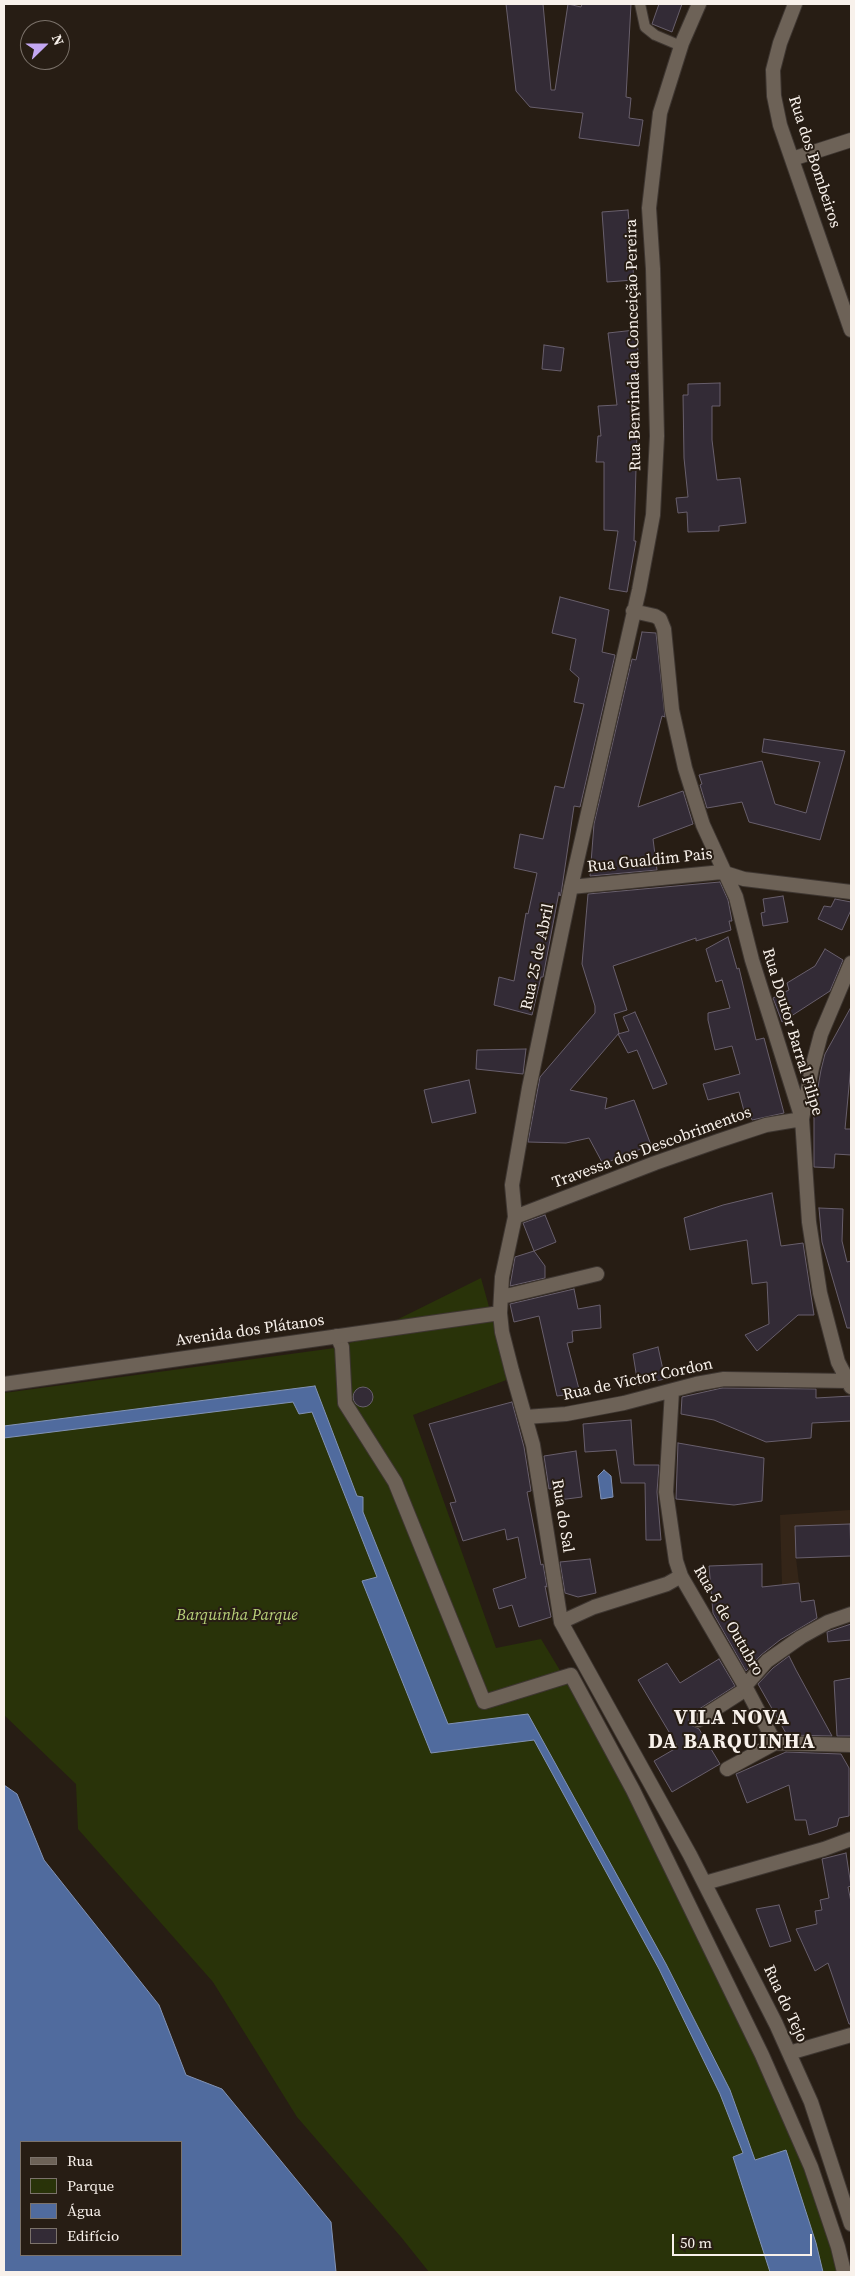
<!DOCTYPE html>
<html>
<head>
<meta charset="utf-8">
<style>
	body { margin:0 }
	#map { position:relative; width:855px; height:2276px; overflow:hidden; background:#271d14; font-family:"Source Serif 4",serif }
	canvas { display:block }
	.frame { position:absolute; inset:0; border:5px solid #f8f1eb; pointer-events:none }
	.legend { position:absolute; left:20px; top:2141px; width:162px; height:115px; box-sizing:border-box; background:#271d14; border:1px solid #7b726a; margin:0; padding:6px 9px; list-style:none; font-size:15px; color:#f8f1eb }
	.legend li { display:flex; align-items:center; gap:10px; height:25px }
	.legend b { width:25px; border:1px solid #7b726a }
	.north { position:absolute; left:20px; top:20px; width:50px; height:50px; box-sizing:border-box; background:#271d14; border:1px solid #7b726a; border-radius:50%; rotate:68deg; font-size:14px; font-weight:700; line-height:20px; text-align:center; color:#f8f1eb }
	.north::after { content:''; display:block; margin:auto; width:18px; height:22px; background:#c3a7f2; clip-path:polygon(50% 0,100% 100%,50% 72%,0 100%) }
	.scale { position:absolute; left:672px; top:2234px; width:140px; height:22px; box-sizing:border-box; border:2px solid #f8f1eb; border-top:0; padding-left:6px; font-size:15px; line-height:18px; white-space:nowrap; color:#f8f1eb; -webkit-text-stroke:4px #271d14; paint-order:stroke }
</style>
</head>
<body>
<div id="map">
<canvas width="855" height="2276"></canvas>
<div class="frame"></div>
<ul class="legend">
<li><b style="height:6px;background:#6d6257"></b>Rua</li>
<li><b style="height:14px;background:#293309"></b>Parque</li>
<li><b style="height:14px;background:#506b9e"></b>Água</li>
<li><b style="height:14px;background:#332b36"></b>Edifício</li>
</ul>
<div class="north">N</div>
<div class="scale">50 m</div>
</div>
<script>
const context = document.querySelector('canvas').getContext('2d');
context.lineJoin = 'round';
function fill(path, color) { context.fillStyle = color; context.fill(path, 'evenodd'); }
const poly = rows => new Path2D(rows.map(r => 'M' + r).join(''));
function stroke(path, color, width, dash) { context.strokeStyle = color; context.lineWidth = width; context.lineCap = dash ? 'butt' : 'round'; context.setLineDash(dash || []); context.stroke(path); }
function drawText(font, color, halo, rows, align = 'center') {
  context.font = font + ' "Source Serif 4",serif'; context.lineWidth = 4; context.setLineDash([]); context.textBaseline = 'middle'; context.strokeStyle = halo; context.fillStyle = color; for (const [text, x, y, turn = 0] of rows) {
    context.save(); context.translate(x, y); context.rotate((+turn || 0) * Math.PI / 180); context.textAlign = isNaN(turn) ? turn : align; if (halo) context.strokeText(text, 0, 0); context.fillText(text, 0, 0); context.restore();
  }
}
fill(poly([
	[850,1510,851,1556,796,1558,799,1583,782,1585,780,1515]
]), '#342518');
fill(poly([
	[481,1278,509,1379,413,1415,496,1648,541,1639,587,1715,683,1890,846,2253,851,2272,429,2272,401,2237,297,2117,213,1982,78,1829,76,1784,4,1715,4,1393,342,1347]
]), '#293309');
const water = poly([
	[315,1386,357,1496,363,1497,363,1512,448,1724,528,1714,666,1964,730,2090,755,2160,786,2150,816,2243,823,2272,770,2272,733,2157,743,2153,720,2094,659,1969,534,1740,431,1753,362,1581,377,1577,312,1412,299,1414,293,1402,4,1438,4,1426,315,1386],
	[604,1470,611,1476,613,1497,601,1499,598,1476,604,1470],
	[4,1785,17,1794,44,1860,159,2005,186,2075,222,2089,331,2222,336,2272,4,2272,4,1785],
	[21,2142,181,2142,181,2255,21,2255,21,2142]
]);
fill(water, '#506b9e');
stroke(water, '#8293b5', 1);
const building = poly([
	[506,4,543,4,551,90,555,90,568,4,581,7,582,4,631,4,626,97,631,98,629,118,643,120,639,146,579,138,583,113,530,107,516,91,506,4],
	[659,4,682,4,672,32,652,24,659,4],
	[628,210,634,280,607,282,602,212,628,210],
	[635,330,640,364,635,365,636,379,632,380,637,432,634,541,636,541,627,592,609,589,618,531,604,530,604,462,596,462,598,436,601,436,598,406,617,405,608,333,635,330],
	[544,345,564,348,561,371,542,369,544,345],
	[720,383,720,406,712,406,712,440,717,480,740,478,746,523,719,526,719,531,688,532,687,512,678,513,676,498,688,497,684,458,683,395,688,395,688,384,720,383],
	[560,597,609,610,602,652,615,655,580,807,574,806,561,894,560,896,559,892,543,977,541,977,532,1015,494,1005,499,977,514,981,526,913,528,914,537,873,514,868,520,834,543,839,555,786,564,788,584,704,574,702,579,678,570,670,576,639,552,633,560,597],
	[642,632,656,633,665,717,662,716,638,807,683,791,693,824,653,839,657,870,590,876,594,824,632,659,636,660,642,632],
	[764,739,845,751,820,840,749,822,742,802,707,808,700,785,702,784,699,775,762,761,775,804,806,813,820,762,762,752,764,739],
	[720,882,728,900,732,921,729,921,731,930,696,941,696,938,613,966,627,1010,614,1014,619,1033,570,1090,607,1098,605,1109,634,1100,651,1145,603,1164,589,1138,566,1143,528,1142,540,1077,595,1013,595,1006,582,964,588,894,720,882],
	[783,896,788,922,763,926,761,913,765,912,763,899,783,896],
	[835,899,851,902,851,910,842,930,818,919,824,906,831,907,835,899],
	[728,937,737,969,739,968,756,1040,764,1038,784,1113,752,1120,749,1110,744,1111,739,1092,708,1100,703,1084,740,1074,732,1046,715,1050,708,1020,708,1013,730,1008,722,980,716,982,706,949,728,937],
	[825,949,843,960,830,991,782,1022,773,998,789,990,787,983,815,966,825,949],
	[851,1007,851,1065,845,1129,851,1129,851,1155,835,1154,834,1168,814,1167,814,1110,821,1070,825,1054,851,1007],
	[635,1012,667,1084,653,1089,637,1050,628,1053,618,1034,629,1031,623,1017,635,1012],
	[526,1049,523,1074,476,1069,477,1050,526,1049],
	[469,1080,476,1113,432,1123,424,1090,469,1080],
	[772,1193,781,1246,803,1243,814,1315,798,1315,757,1351,745,1335,769,1324,767,1282,752,1284,747,1240,690,1250,684,1218,723,1205,772,1193],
	[819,1208,843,1209,842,1241,847,1262,851,1261,851,1328,847,1328,822,1242,819,1208],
	[545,1215,556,1242,534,1251,523,1223,545,1215],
	[534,1251,545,1266,545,1278,510,1286,515,1257,534,1251],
	[574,1289,578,1309,600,1305,601,1328,572,1331,573,1342,567,1343,580,1393,557,1396,539,1316,514,1322,510,1304,574,1289],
	[658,1347,665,1379,638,1385,633,1354,658,1347],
	'353 1397a10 10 0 1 1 20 0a10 10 0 1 1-20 0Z',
	[722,1388,816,1389,816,1398,851,1396,851,1421,812,1423,811,1438,766,1442,714,1420,681,1414,682,1397,722,1388],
	[512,1402,524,1447,531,1491,527,1492,541,1565,543,1564,547,1587,545,1586,551,1617,519,1627,512,1605,499,1609,493,1589,526,1578,518,1537,507,1540,505,1529,463,1541,450,1503,456,1502,429,1424,512,1402],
	[631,1420,634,1465,659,1465,657,1492,661,1540,646,1540,645,1483,621,1483,616,1450,585,1452,583,1424,631,1420],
	[678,1443,764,1458,762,1501,734,1505,676,1499,678,1443],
	[576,1451,582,1497,559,1500,557,1488,549,1489,544,1456,576,1451],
	[850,1524,851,1556,796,1558,795,1526,850,1524],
	[590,1559,596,1593,578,1597,565,1593,560,1562,590,1559],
	[762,1564,762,1587,799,1583,801,1602,814,1600,817,1618,780,1640,761,1655,746,1671,713,1613,709,1566,762,1564],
	[851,1624,851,1640,828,1642,827,1632,851,1624],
	[789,1656,796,1670,832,1736,787,1735,758,1684,773,1668,789,1656],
	[719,1659,735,1686,693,1713,689,1720,691,1725,699,1729,720,1764,672,1792,654,1761,678,1747,638,1680,667,1663,680,1683,719,1659],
	[851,1678,851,1736,837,1736,834,1681,851,1678],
	[786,1752,841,1754,849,1768,849,1816,839,1818,837,1826,809,1835,806,1820,795,1820,789,1785,747,1803,736,1774,786,1752],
	[846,1853,851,1886,848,1887,851,1902,851,2024,849,2024,828,1963,815,1971,796,1929,817,1924,815,1911,822,1910,820,1900,829,1898,822,1859,846,1853],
	[779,1905,791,1941,770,1947,756,1909,779,1905]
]);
fill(building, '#332b36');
stroke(building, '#685f6c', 1);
const service = poly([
	[640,4,645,27,655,35,681,46]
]);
const pedestrian = poly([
	[337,1336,342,1347,345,1403,395,1482,484,1702,571,1675,633,1790,762,2055,811,2167,838,2247,844,2272],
	[698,1720,746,1689]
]);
const minor = poly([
	[699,4,682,43,660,113,649,208,653,269,657,436,653,515,639,590,571,887,529,1088,512,1185,515,1217,502,1277,500,1313,502,1332,512,1371,533,1445,561,1622,690,1855,776,2024,811,2102,851,2224],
	[795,4,780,43,773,70,774,96,780,125,851,330],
	[792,159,851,140],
	[633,611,655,616,660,619,664,629,672,710,685,768,703,825,736,897,752,960,802,1119,809,1222,820,1293,838,1362,851,1387],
	[571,887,722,872,744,879,851,892],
	[515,1217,655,1163,718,1141,766,1125,802,1119,812,1068,821,1034,851,963],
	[502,1297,597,1274],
	[4,1384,500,1313],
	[672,1391,666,1492,676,1561,681,1576,745,1686,775,1743],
	[526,1417,566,1414,624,1403,696,1384,724,1379,848,1381],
	[561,1622,594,1607,667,1584,681,1576],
	[745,1686,767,1661,801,1637,828,1622,851,1614],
	[727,1769,775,1743,851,1745],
	[705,1883,824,1849,851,1839],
	[789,2053,851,2035]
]);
stroke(service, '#3e3631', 12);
stroke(pedestrian, '#3e3631', 16);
stroke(minor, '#3e3631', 16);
stroke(service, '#6d6257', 10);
stroke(pedestrian, '#6d6257', 14);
stroke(minor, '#6d6257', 14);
drawText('16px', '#f8f1eb', '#271d14', [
	["Rua dos Bombeiros",814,162,72],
	["Rua Benvinda da Conceição Pereira",634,345,-91],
	["Rua Gualdim Pais",650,861,-6],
	["Rua 25 de Abril",538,957,-78],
	["Rua Doutor Barral Filipe",792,1032,73],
	["Travessa dos Descobrimentos",652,1148,-20],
	["Avenida dos Plátanos",250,1331,-8],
	["Rua de Victor Cordon",638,1380,-12],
	["Rua do Sal",562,1516,81],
	["Rua 5 de Outubro",728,1621,60],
	["Rua do Tejo",785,2004,65]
]);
drawText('italic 16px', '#b9d27a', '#271d14', [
	["Barquinha Parque",237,1616]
]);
context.letterSpacing = '1px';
drawText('bold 21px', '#f8f1eb', '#271d14', [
	["VILA NOVA",732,1719],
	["DA BARQUINHA",732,1743]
]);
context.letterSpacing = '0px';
</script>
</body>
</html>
